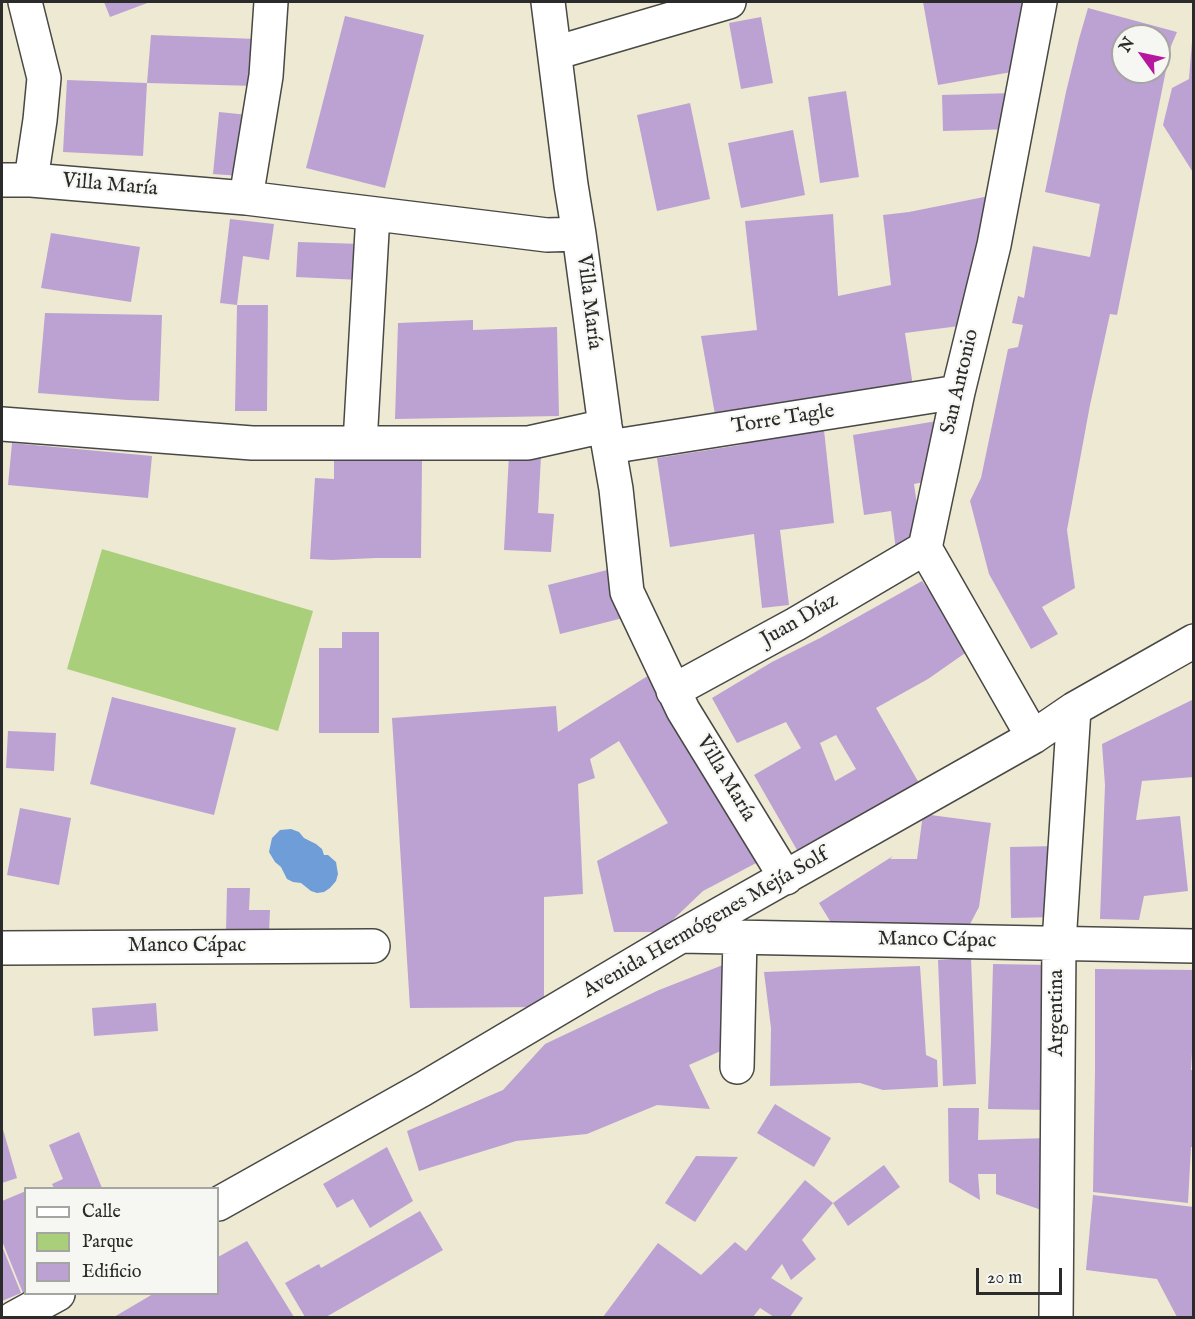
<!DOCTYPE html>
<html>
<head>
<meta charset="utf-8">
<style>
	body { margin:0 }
	#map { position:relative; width:1195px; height:1319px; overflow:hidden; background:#eee9d2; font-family:"IM FELL English",serif }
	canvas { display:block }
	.frame { position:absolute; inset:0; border:3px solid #2b2b2b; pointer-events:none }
	.legend { position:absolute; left:24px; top:1187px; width:195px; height:108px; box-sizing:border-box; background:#f6f6f2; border:2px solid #a5a5a2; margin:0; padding:8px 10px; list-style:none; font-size:18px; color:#2b2b2b }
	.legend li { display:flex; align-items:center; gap:12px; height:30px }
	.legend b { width:30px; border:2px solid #a5a5a2 }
	.north { position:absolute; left:1111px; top:24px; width:60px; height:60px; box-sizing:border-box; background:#f6f6f2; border:2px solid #a5a5a2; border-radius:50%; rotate:303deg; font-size:16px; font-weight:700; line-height:24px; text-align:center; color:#2b2b2b }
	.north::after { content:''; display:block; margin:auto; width:21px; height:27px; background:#b5179e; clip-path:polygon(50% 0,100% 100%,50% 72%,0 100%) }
	.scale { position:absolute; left:976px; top:1268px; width:86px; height:27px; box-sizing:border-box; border:3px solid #2b2b2b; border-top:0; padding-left:8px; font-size:18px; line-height:21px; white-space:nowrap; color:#2b2b2b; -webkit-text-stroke:4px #f6f6f2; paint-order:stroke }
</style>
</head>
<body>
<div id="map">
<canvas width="1195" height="1319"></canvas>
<div class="frame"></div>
<ul class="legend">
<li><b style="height:8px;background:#fff"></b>Calle</li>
<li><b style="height:16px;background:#a9cf7a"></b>Parque</li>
<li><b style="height:16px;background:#bba2d3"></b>Edificio</li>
</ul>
<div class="north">N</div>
<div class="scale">20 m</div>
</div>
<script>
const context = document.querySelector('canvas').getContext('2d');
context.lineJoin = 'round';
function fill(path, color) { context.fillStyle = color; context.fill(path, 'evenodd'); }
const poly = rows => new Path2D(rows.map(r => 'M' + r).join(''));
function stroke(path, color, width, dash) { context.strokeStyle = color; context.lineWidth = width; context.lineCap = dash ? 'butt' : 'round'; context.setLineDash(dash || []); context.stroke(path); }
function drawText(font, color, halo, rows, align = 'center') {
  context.font = font + ' "IM FELL English",serif'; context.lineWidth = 4.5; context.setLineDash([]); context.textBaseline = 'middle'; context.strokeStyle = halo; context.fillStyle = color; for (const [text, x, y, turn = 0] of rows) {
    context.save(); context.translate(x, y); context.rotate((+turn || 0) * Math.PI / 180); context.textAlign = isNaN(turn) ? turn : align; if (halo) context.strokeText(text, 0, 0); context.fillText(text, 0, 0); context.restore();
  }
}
fill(poly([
	[102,549,313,611,278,731,67,669]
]), '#a9cf7a');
fill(poly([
	[291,829,299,832,304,838,316,844,322,849,324,855,328,855,336,862,338,874,336,881,330,888,324,892,317,893,311,891,301,883,293,882,287,879,281,867,275,862,269,852,272,838,280,830]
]), '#6e9dd7');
fill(poly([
	[104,2,150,2,110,17],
	[923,2,1035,2,1023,70,938,85],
	[1088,8,1177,32,1171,46,1167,65,1117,315,1110,314,1090,405,1067,530,1075,588,1042,607,1058,634,1031,649,989,574,970,501,981,478,1008,349,1018,347,1023,325,1012,323,1018,296,1024,298,1033,246,1090,257,1100,204,1045,192,1066,92,1079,39],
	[1123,36,1159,36,1159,72,1123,72],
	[345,16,424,35,385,188,306,168],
	[761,17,773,83,741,89,729,23],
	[151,35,257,39,255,86,147,83],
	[1192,41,1194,41,1194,174,1163,125,1172,88,1189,79],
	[67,80,147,83,143,156,63,152],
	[846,91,859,177,820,183,808,97],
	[1014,93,1014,129,943,131,942,95],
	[690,103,710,199,657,211,637,115],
	[219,112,248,115,241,176,213,174],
	[793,130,805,195,741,208,728,143],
	[989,196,967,325,905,333,914,393,716,420,701,336,757,330,745,221,833,214,838,296,891,285,883,215,909,212],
	[230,219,274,224,269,260,243,256,237,305,220,303],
	[51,233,140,247,131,302,41,288],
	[298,242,362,244,361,280,296,277],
	[237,305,268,305,267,411,235,411],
	[45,313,162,315,159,401,127,400,38,393],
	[473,320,473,330,557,327,559,416,395,419,398,323],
	[943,420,934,480,914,484,922,540,897,558,891,511,864,515,853,435],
	[824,430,834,523,780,530,789,605,762,608,754,534,670,547,657,458,740,445,769,437],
	[12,443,152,456,148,498,8,485],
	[509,454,541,456,538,513,554,514,551,552,504,550],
	[334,459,377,461,422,461,421,558,376,558,332,560,310,559,315,478,334,479],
	[615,568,627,617,560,634,548,585],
	[922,581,971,649,928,679,876,708,923,790,832,845,826,834,797,850,754,775,801,748,786,722,737,743,712,698,772,662,820,638],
	[836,735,856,769,835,781,820,743],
	[342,632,379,632,379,733,319,733,319,648,342,648],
	[654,672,760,861,703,891,660,932,614,932,597,861,668,823,619,741,590,759,595,778,578,784,583,894,544,897,544,1007,410,1008,392,718,556,706,558,732],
	[112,697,236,728,214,815,90,784],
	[1194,699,1194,777,1142,781,1136,820,1180,816,1188,891,1144,896,1139,920,1100,919,1105,785,1102,744],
	[8,731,56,733,54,771,6,768],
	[20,808,71,818,59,885,7,875],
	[923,814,991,823,979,907,969,926,830,921,819,903,893,856,890,859,917,859],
	[1056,846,1057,917,1011,918,1010,847],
	[227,888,250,888,249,910,270,910,269,933,226,932],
	[971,958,976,1084,943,1086,938,960],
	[728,963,730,1047,689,1065,710,1109,657,1105,587,1134,516,1141,419,1171,407,1131,503,1090,545,1044,659,990],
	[993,964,1050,965,1048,1110,988,1109,991,1041],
	[920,966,926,1055,937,1060,938,1087,883,1090,860,1083,770,1086,771,1028,764,972],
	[1095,969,1194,970,1194,1053,1192,1053,1191,1070,1194,1070,1194,1147,1191,1147,1188,1203,1093,1192,1095,1071],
	[156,1003,158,1031,94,1036,92,1008],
	[775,1104,831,1138,814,1167,757,1133],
	[948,1108,979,1108,978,1140,1050,1138,1047,1212,996,1194,996,1174,978,1174,980,1200,949,1182],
	[2,1126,17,1178,2,1183],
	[79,1132,102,1188,54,1188,52,1184,63,1179,49,1145],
	[387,1147,413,1201,370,1228,353,1199,337,1208,323,1184],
	[696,1156,738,1157,695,1222,665,1203],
	[884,1165,900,1187,848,1226,833,1203],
	[805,1180,833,1203,802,1240,816,1259,791,1280,782,1264,771,1278,803,1298,790,1317,774,1317,760,1308,753,1317,603,1317,658,1243,701,1275,735,1242,746,1251],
	[26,1191,26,1292,23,1293,2,1241,2,1201],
	[1093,1195,1194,1207,1194,1317,1177,1317,1157,1279,1086,1270],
	[420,1211,443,1250,326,1317,305,1317,285,1283,319,1264,321,1268],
	[247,1241,294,1317,114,1317,153,1294,218,1294,218,1257],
	[2,1246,21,1293,2,1301]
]), '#bba2d3');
const minor = poly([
	[25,2,44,78,40,120,31,180],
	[548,2,571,185,579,234],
	[555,53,729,2],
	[2,180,31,180,246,198,547,235,579,234,605,426,616,489,627,592,683,710,786,878],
	[246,198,266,76,271,2],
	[2,424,252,443,528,443,605,426],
	[360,443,373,214],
	[609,447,958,392],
	[673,691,796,624,925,548],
	[1033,737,925,548,958,392,994,245,1040,2],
	[681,936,1194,946],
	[2,948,373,946],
	[737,1067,740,938],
	[218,1204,423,1089,681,936,1033,737,1074,709,1194,641],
	[14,1318,58,1294],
	[1056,1318,1059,943,1074,709]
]);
stroke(minor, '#484844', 36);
stroke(minor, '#fff', 33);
drawText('21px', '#2b2b2b', '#f6f6f2', [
	["Villa María",110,186,5],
	["Villa María",588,302,83],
	["San Antonio",961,382,-77],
	["Torre Tagle",783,420,-9],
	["Juan Díaz",800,621,-30],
	["Villa María",725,779,59],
	["Avenida Hermógenes Mejía Solf",706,924,-30],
	["Manco Cápac",937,941,1],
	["Manco Cápac",187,947],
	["Argentina",1058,1013,-90]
]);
</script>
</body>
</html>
